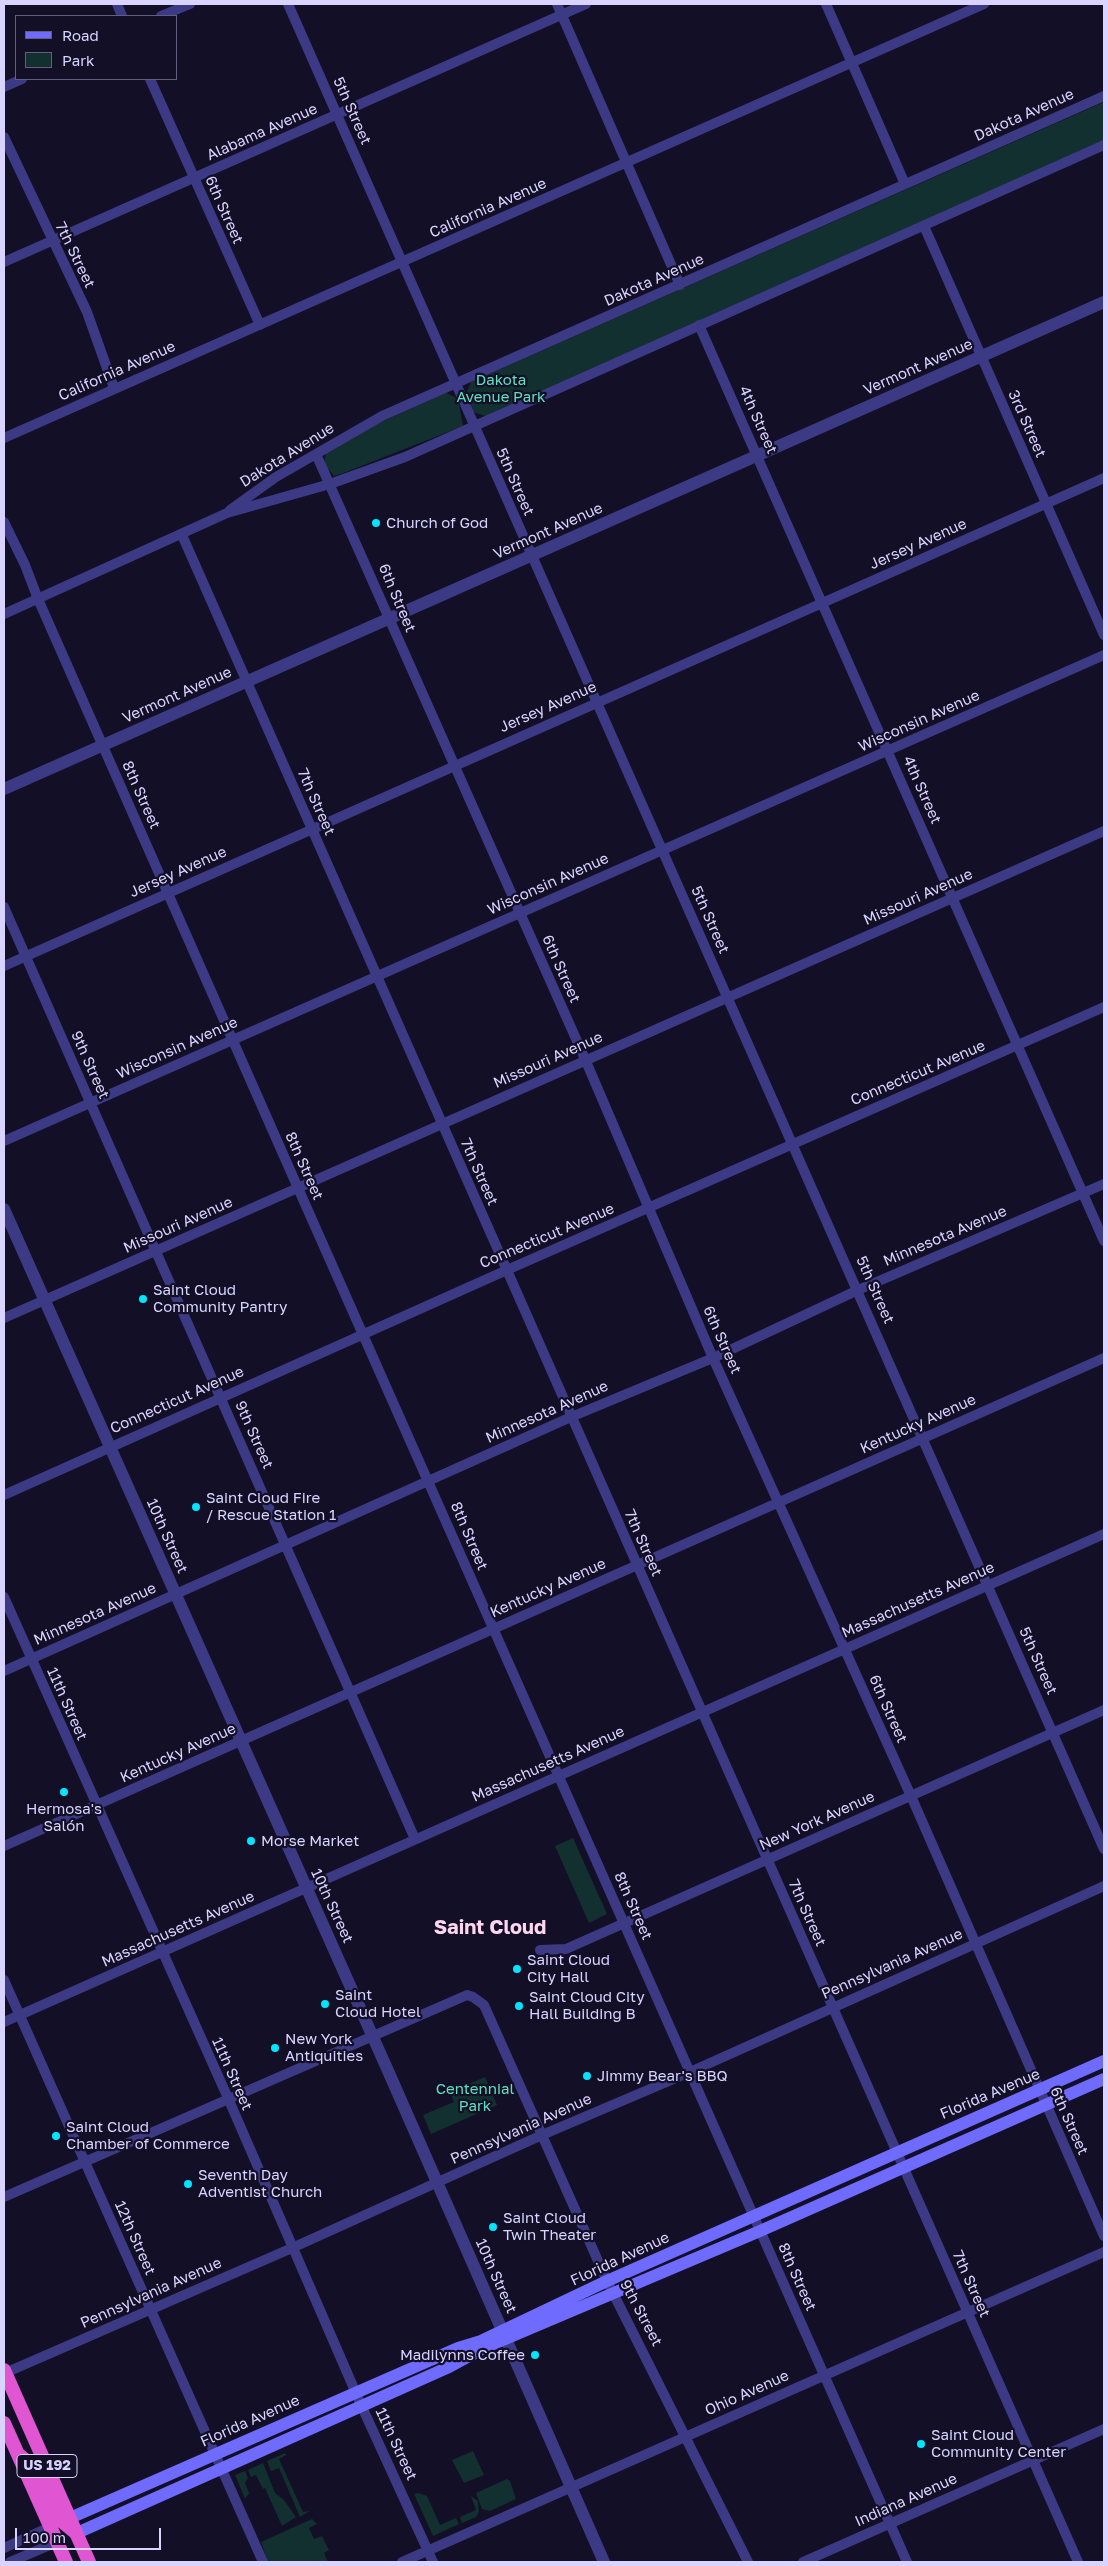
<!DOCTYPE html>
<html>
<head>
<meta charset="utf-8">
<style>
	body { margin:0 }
	#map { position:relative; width:1108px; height:2566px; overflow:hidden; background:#130f26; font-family:"Golos Text",sans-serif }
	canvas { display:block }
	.frame { position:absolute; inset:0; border:5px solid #d9d4ff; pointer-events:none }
	.legend { position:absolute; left:15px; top:15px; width:162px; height:65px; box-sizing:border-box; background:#130f26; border:1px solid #625e7d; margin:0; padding:6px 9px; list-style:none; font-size:15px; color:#d9d4ff }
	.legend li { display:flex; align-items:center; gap:10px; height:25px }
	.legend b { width:25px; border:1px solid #625e7d }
	.scale { position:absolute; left:15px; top:2528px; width:146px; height:22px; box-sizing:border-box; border:2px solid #d9d4ff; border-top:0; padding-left:6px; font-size:15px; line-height:18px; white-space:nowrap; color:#d9d4ff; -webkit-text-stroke:4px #130f26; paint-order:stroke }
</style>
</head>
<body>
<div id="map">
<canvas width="1108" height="2566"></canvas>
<div class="frame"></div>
<ul class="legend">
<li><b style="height:6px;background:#6f6bff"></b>Road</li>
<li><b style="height:14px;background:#12302f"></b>Park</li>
</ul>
<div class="scale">100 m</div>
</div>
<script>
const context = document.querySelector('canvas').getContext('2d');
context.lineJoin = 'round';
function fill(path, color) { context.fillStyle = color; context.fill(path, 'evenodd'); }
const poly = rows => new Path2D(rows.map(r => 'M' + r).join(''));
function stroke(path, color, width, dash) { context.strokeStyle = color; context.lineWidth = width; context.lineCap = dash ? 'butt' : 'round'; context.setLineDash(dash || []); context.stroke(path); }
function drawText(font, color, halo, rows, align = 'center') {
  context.font = font + ' "Golos Text",sans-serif'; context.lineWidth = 4.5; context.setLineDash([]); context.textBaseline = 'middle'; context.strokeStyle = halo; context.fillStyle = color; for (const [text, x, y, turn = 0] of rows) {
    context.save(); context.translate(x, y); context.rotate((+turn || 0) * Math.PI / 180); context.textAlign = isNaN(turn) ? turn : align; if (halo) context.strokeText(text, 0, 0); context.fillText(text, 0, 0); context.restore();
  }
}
fill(poly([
	[1104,102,1104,140,485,416,473,412,467,391,471,382],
	[446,393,455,397,459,404,463,426,341,474,334,476,324,464,326,452,379,423],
	[573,1838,607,1914,589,1923,555,1846],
	[485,2077,497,2105,431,2134,423,2115,454,2102,450,2092],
	[473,2451,484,2475,464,2483,452,2460],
	[285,2453,286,2455,279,2459,303,2512,310,2511,300,2517,279,2468,271,2471,267,2461],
	[263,2463,275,2493,284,2500,296,2517,282,2526,265,2488,263,2489,256,2475,251,2477,248,2470],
	[245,2471,248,2478,245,2483,249,2493,245,2499,235,2475],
	[507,2479,510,2481,516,2499,490,2511,482,2509,476,2493],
	[418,2493,427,2496,440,2525,456,2518,459,2524,433,2536,414,2494],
	[471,2496,478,2501,479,2512,476,2517,462,2523,460,2517,476,2510],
	[312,2519,317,2524,309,2528,314,2539,322,2536,329,2550,324,2553,328,2562,268,2562,261,2542]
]), '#12302f');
stroke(poly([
	[117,4,122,16],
	[288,4,1104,1849],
	[557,4,680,285],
	[826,4,905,184],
	[161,16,190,4],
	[150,79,260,325],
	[4,87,22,79],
	[4,137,87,312,114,388],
	[924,226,1104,635],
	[4,262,586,4],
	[699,325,1104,1241],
	[4,438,984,4],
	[316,454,585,1059,713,1358,911,1796,1104,2236],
	[230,510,276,477,382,416,1104,96],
	[4,522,25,565,38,599,298,1188,907,2562],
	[182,535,1078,2562],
	[4,614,227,513,330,484,405,457,1104,145],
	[4,907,415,1839],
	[4,966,1104,478],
	[4,1141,1104,655],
	[4,1318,1104,831],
	[4,1495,507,1270,1104,1007],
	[4,1597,228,2098,362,2407,433,2562],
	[4,1671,571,1417,713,1358,858,1290,1104,1184],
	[4,1846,1104,1358],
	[540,1950,566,1949,1104,1710],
	[4,1980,263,2562],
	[4,2022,1104,1534],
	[4,2197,467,1995,473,1997,484,2005,607,2281,748,2562],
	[5,2373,292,2248,542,2135,690,2072,1104,1886],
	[4,2548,50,2527],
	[10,2562,57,2542],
	[402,2562,1104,2252],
	[803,2562,1104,2429]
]), '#3d3a85', 10);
stroke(poly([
	[4,789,1104,302],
	[4,1209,389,2073,604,2562]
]), '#3d3a85', 12);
stroke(poly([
	[70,2518,458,2348,481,2341,607,2281,1104,2061],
	[77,2533,449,2367,484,2348,760,2231,1104,2079]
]), '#6f6bff', 12);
stroke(poly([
	[4,2370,89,2562],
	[4,2423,66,2562],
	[19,2455,34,2467,58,2518,75,2532]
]), '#e055d1', 14);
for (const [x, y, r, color] of [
	[376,523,5,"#00e5ff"],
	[143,1299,5,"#00e5ff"],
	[196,1507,5,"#00e5ff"],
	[64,1792,5,"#00e5ff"],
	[251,1841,5,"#00e5ff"],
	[517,1969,5,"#00e5ff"],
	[325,2004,5,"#00e5ff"],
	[519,2006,5,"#00e5ff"],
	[275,2048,5,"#00e5ff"],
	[587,2076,5,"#00e5ff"],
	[56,2136,5,"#00e5ff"],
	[188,2184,5,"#00e5ff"],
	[493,2227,5,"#00e5ff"],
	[535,2355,5,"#00e5ff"],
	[921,2444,5,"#00e5ff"]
]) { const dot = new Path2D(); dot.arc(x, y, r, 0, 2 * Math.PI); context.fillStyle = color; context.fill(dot); stroke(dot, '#130f26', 2); }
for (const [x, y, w] of [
	[47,2466,60]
]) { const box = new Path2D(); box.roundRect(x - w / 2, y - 11.5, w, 23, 4); context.fillStyle = '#130f26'; context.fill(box); stroke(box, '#d9d4ff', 1); }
drawText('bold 14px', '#d9d4ff', null, [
	["US 192",47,2466]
]);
drawText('15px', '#d9d4ff', '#130f26', [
	["5th Street",352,111,66],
	["Dakota Avenue",1024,115,-24],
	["Alabama Avenue",262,132,-24],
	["California Avenue",488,208,-24],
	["6th Street",224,210,66],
	["7th Street",75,255,64],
	["Dakota Avenue",654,280,-24],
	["Vermont Avenue",918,367,-24],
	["California Avenue",117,371,-24],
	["4th Street",758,420,66],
	["3rd Street",1027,424,66],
	["Dakota Avenue",287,455,-32],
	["5th Street",515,482,66],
	["Vermont Avenue",548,531,-24],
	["Jersey Avenue",918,544,-24],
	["6th Street",397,598,67],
	["Vermont Avenue",177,695,-24],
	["Jersey Avenue",548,707,-24],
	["Wisconsin Avenue",919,721,-24],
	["4th Street",922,790,66],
	["8th Street",141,795,66],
	["7th Street",316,802,66],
	["Jersey Avenue",178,872,-24],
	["Wisconsin Avenue",548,884,-24],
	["Missouri Avenue",918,897,-24],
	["5th Street",710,920,66],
	["6th Street",561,969,66],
	["Wisconsin Avenue",177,1048,-24],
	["Missouri Avenue",548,1060,-24],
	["9th Street",90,1065,66],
	["Connecticut Avenue",918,1073,-23],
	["8th Street",304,1166,66],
	["7th Street",479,1172,66],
	["Missouri Avenue",178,1225,-24],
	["Connecticut Avenue",547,1236,-23],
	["Minnesota Avenue",945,1236,-23],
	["5th Street",875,1290,66],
	["6th Street",722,1340,66],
	["Connecticut Avenue",177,1400,-24],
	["Minnesota Avenue",547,1412,-24],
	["Kentucky Avenue",918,1424,-24],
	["9th Street",254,1435,66],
	["10th Street",167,1536,66],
	["8th Street",469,1536,67],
	["7th Street",643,1543,66],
	["Kentucky Avenue",548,1588,-24],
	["Massachusetts Avenue",918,1600,-24],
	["Minnesota Avenue",95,1614,-24],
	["5th Street",1038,1661,66],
	["11th Street",67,1704,66],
	["6th Street",888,1709,66],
	["Kentucky Avenue",178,1753,-24],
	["Massachusetts Avenue",548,1764,-24],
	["New York Avenue",817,1821,-24],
	["10th Street",332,1906,65],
	["8th Street",633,1906,66],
	["7th Street",807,1913,66],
	["Massachusetts Avenue",178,1929,-24],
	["Pennsylvania Avenue",892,1964,-24],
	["11th Street",232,2074,66],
	["Florida Avenue",990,2094,-23],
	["6th Street",1069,2121,66],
	["Pennsylvania Avenue",521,2129,-24],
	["12th Street",135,2238,66],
	["Florida Avenue",620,2259,-25],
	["10th Street",496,2276,66],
	["8th Street",797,2277,66],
	["7th Street",971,2284,66],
	["Pennsylvania Avenue",151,2293,-24],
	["9th Street",641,2313,62],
	["Ohio Avenue",747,2393,-24],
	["Florida Avenue",250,2421,-24],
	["11th Street",396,2444,65],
	["Indiana Avenue",906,2500,-24]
]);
drawText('15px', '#5fe0c0', '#130f26', [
	["Dakota",501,380],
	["Avenue Park",501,397],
	["Centennial",475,2089],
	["Park",475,2106]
]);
drawText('15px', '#d9d4ff', '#130f26', [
	["Church of God",386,523],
	["Saint Cloud",153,1290],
	["Community Pantry",153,1307],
	["Saint Cloud Fire",206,1498],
	["/ Rescue Station 1",206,1515],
	["Hermosa's",64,1809,"center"],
	["Salón",64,1826,"center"],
	["Morse Market",261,1841],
	["Saint Cloud",527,1960],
	["City Hall",527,1977],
	["Saint",335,1995],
	["Cloud Hotel",335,2012],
	["Saint Cloud City",529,1997],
	["Hall Building B",529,2014],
	["New York",285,2039],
	["Antiquities",285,2056],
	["Jimmy Bear's BBQ",597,2076],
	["Saint Cloud",66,2127],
	["Chamber of Commerce",66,2144],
	["Seventh Day",198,2175],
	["Adventist Church",198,2192],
	["Saint Cloud",503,2218],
	["Twin Theater",503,2235],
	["Madilynns Coffee",525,2355,"right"],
	["Saint Cloud",931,2435],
	["Community Center",931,2452]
], 'left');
drawText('bold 20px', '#ffd6f0', '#130f26', [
	["Saint Cloud",490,1928]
]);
</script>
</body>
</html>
